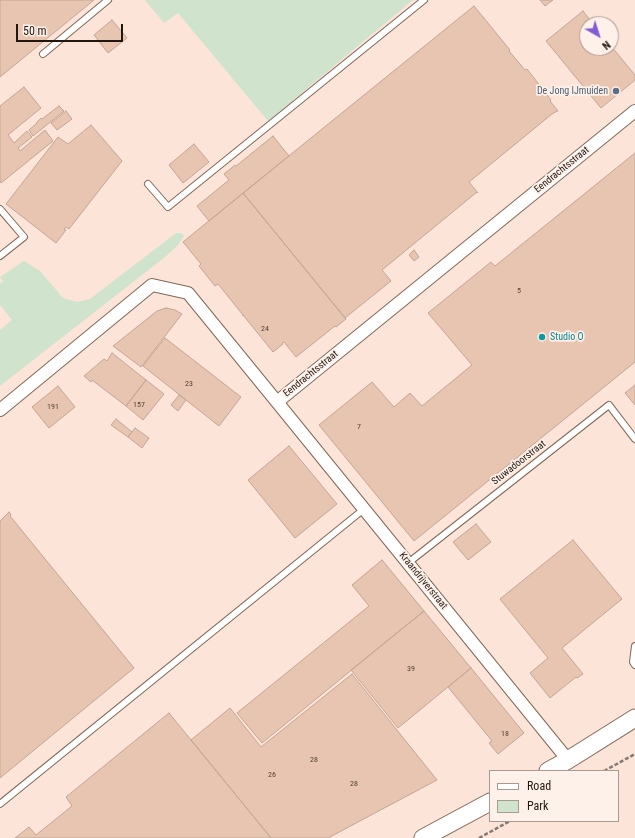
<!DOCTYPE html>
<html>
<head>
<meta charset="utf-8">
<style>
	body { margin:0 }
	#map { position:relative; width:635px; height:838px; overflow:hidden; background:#fef1ea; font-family:"Roboto Condensed",sans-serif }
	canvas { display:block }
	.legend { position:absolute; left:489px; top:770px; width:130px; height:52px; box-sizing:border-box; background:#fef1ea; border:1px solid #a69a93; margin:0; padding:5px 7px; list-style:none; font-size:12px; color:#211711 }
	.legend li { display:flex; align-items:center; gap:8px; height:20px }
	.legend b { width:20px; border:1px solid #a69a93 }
	.north { position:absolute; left:579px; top:16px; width:40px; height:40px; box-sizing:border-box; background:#fef1ea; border:1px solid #a69a93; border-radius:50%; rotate:141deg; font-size:11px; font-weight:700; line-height:16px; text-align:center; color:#211711 }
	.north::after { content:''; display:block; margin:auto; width:14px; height:18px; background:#835bd4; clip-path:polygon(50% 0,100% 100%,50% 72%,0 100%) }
	.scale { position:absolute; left:16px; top:24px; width:107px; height:18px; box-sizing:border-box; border:2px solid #211711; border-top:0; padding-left:5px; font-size:12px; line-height:14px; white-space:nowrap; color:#211711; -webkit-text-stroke:3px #fef1ea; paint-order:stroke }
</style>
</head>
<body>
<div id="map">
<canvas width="635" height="838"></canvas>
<ul class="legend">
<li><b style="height:5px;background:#fff"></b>Road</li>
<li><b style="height:11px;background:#cfe3cd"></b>Park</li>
</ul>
<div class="north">N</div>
<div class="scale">50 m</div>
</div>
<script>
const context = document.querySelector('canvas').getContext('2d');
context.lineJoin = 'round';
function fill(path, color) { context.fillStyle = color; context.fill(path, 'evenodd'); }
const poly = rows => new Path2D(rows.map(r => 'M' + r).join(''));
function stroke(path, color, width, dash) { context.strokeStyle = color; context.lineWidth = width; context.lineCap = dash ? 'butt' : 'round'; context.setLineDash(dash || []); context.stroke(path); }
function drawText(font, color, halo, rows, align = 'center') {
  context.font = font + ' "Roboto Condensed",sans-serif'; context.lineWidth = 3.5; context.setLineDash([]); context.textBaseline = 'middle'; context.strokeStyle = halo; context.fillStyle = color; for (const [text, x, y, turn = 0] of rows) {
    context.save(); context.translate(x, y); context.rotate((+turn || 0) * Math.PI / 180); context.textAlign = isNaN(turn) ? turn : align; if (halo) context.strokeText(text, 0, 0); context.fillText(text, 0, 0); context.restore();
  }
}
fill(poly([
	[0,0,635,0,635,838,0,838],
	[587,24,611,24,611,48,587,48],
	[490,771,618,771,618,821,490,821]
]), '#fce5d8');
fill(poly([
	[145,0,413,0,268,121,178,13,164,23],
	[176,233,182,233,184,236,178,245,165,257,0,386,0,330,12,320,0,305,0,284,3,281,0,277,24,261,40,271,63,298,77,302,90,299]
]), '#cfe3cd');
const building = poly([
	[0,0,94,0,0,77,0,0],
	[540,0,553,0,545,6,540,0],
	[474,6,510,50,509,51,525,70,527,69,551,100,550,101,558,111,557,111,552,114,469,182,478,193,477,192,382,270,391,281,345,318,243,193,474,6],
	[583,11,593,24,587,24,587,48,611,48,611,46,635,75,635,80,601,108,546,41,583,11],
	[112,20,127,38,108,53,94,35,112,20],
	[24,87,41,108,8,135,14,143,27,131,32,137,18,148,20,151,45,130,53,141,1,183,0,181,0,106,24,87],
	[59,106,64,111,33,136,29,130,37,123,37,122,41,118,42,119,59,106],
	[66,111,72,119,57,130,51,123,66,111],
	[91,125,122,161,69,229,66,227,64,229,66,230,56,243,6,204,58,137,68,144,91,125],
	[273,136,289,156,209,221,197,206,229,180,224,174,235,165,236,166,273,136],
	[194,144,209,162,183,183,169,165,194,144],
	[635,153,635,362,414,541,319,425,372,382,394,407,410,393,422,406,472,365,428,313,491,262,495,266,635,153],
	[243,193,346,319,336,327,335,326,296,357,284,342,282,343,283,344,273,352,243,315,242,316,243,315,218,284,215,286,199,266,201,264,183,242,243,193],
	[414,250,419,257,414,261,409,255,414,250],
	[166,308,175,310,182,314,141,367,113,346,157,311,166,308],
	[165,338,241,397,219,426,143,366,165,338],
	[112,353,146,380,126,406,92,380,91,382,84,376,104,359,107,361,112,353],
	[146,380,164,394,143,420,126,406,146,380],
	[635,385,635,405,625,393,635,385],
	[58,386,75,407,49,428,32,407,58,386],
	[179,395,186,400,178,411,171,405,179,395],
	[116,419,132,432,128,437,111,425,116,419],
	[135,428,149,438,142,448,128,437,135,428],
	[289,446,337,504,295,538,248,480,289,446],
	[9,512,11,515,10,516,134,668,0,778,0,521,9,512],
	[476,524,491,542,468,560,453,542,476,524],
	[573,540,622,599,562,648,583,674,577,678,576,677,550,698,530,673,548,658,500,599,573,540],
	[382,560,424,611,262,743,237,713,369,606,352,585,382,560],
	[424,611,471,668,398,728,351,670,424,611],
	[471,668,524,733,498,754,489,743,492,741,448,687,471,668],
	[352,674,437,780,328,838,271,838,191,740,230,708,261,747,352,674],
	[169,713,271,838,15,838,29,827,36,835,72,806,66,797,169,713]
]);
fill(building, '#e8c5b0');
stroke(building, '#c3a695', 1);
const lane = poly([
	[43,54,108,0],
	[148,184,168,207,424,0],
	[0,209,24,237,0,256],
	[408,563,609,405,635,439],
	[635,646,633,662,635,665],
	[0,804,364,509]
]);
const street = poly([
	[277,402,568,760],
	[0,410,152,285,188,293,277,402,635,111]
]);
const secondary = poly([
	[548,771,568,760,635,718],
	[423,838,490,802]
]);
stroke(lane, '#826858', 8);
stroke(street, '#826858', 14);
stroke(secondary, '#826858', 19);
stroke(poly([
	[604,771,635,754],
	[479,838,510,821]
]), '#857a74', 2.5, [4, 2]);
stroke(lane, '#fff', 6);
stroke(street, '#fff', 12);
stroke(secondary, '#fff', 17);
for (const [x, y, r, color] of [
	[616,91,4,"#5c6f8a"],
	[542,337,4,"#0f9aa8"]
]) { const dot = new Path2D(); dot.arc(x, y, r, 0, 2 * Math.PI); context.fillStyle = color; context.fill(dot); stroke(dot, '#fef1ea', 1.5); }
drawText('8px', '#534239', null, [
	["5",519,291],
	["24",265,329],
	["23",189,384],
	["157",139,405],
	["191",53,407],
	["7",359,427],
	["39",411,669],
	["18",505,734],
	["28",314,760],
	["26",272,775],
	["28",354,784]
]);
drawText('10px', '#4e5e75', '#fef1ea', [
	["De Jong IJmuiden",608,91]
], 'right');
drawText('10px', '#211711', '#fef1ea', [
	["Eendrachtsstraat",562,170,-39],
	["Eendrachtsstraat",311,374,-39],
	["Stuwadoorstraat",519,463,-38],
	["Kraandrijverstraat",423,581,51]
]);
drawText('10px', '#0d838f', '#fef1ea', [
	["Studio O",550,337]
], 'left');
</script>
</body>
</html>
